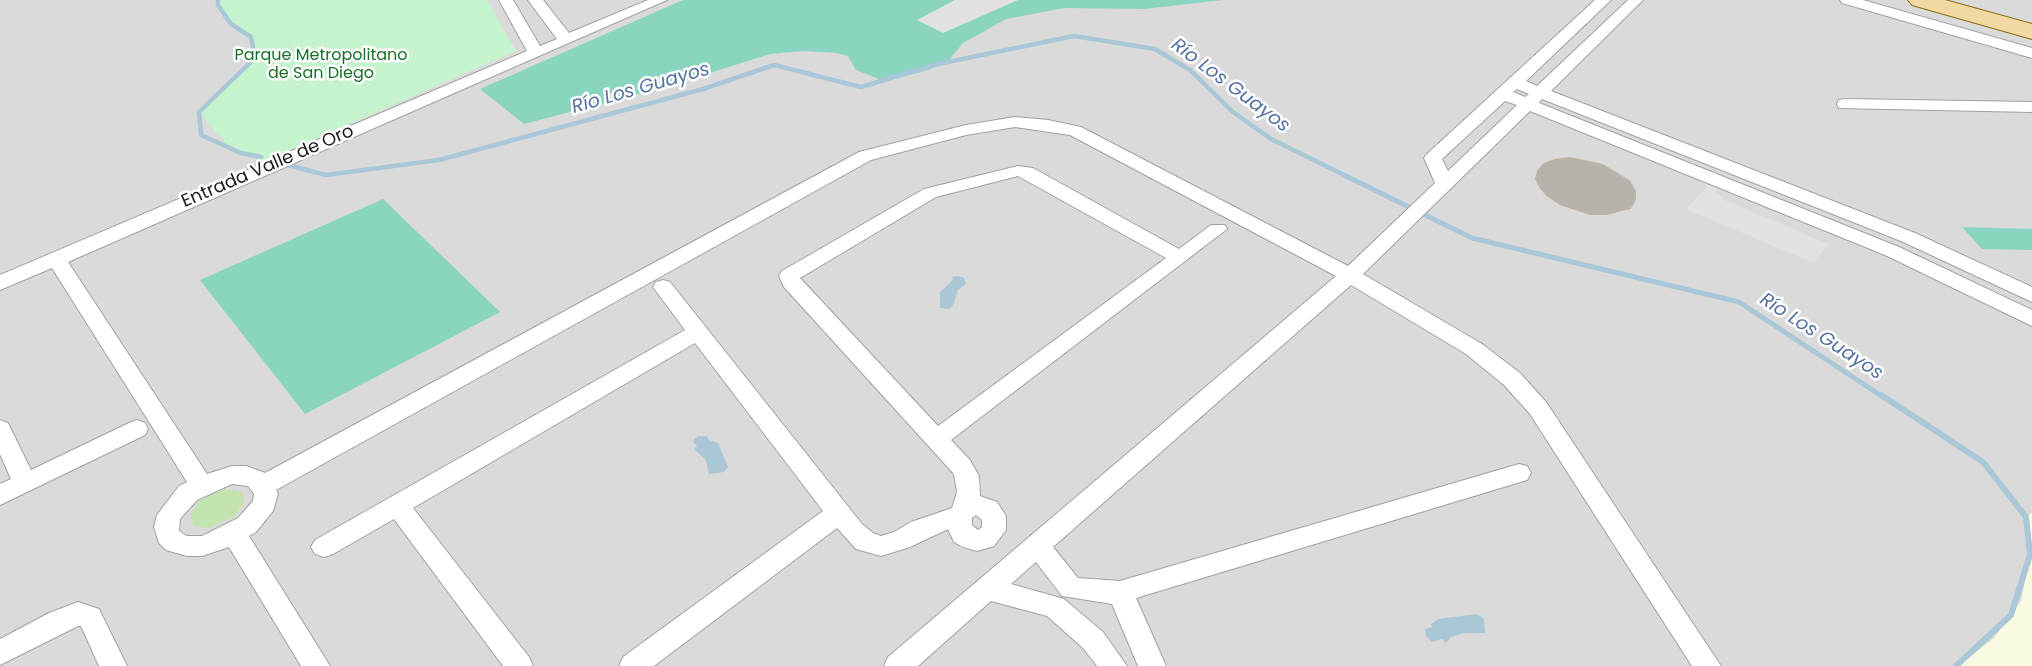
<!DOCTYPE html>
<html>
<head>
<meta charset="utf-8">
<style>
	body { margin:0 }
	canvas { display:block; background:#edebe4 }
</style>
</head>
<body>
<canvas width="2032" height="666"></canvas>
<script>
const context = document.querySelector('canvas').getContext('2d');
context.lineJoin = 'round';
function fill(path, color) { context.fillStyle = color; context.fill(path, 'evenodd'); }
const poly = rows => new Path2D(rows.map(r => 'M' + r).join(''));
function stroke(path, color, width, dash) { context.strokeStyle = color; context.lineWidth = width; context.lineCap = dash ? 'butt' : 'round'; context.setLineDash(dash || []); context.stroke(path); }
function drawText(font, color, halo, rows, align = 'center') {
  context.font = font + ' Poppins,sans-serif'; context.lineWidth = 5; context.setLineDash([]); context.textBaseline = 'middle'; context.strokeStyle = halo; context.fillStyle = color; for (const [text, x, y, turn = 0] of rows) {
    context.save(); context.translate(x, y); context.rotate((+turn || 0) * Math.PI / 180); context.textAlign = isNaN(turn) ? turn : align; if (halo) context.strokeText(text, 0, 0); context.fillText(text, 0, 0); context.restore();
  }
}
fill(poly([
	[0,0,2032,0,2032,666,0,666]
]), '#dbdada');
fill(poly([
	[2032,513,2032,666,1958,666,1994,638,2021,601,2030,555,2026,517]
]), '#f8fbdf');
fill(poly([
	[229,489,242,493,244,498,243,504,234,517,208,528,194,526,190,516,197,504,212,493]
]), '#c3e3af');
fill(poly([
	[218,0,487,0,516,51,263,162,231,149,199,112,255,58,251,37,231,24,218,5]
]), '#c5f3ce');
fill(poly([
	[683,0,1223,0,1144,9,1064,8,1006,19,963,43,950,59,928,70,899,78,879,79,856,70,848,56,836,53,804,51,770,54,665,87,524,124,480,89],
	[383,199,500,312,305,414,200,280],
	[1962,227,2032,229,2032,250,1982,249]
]), '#8ad5c0');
fill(poly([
	[955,0,1018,0,943,33,917,20],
	[1709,184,1718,188,1715,192,1724,197,1722,199,1828,244,1813,263,1686,209]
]), '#e1e1e1');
fill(poly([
	[957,276,964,278,966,284,958,290,953,305,949,309,940,308,940,292,953,280,952,277],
	[698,436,706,436,709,440,718,443,728,467,724,472,709,474,706,460,694,449,697,446,693,441],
	[1477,614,1484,619,1485,633,1464,633,1451,637,1446,643,1442,639,1432,642,1426,636,1425,629,1432,627,1431,624,1438,619]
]), '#a9c7d7');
stroke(poly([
	[218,0,218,5,231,24,251,37,255,58,199,112,201,135,241,153,261,157],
	[288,165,326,175,439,160,703,89,774,65,861,87,938,64,1074,36,1155,49,1190,70,1233,112,1271,139,1350,178]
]), '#a9c7d7', 4.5);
stroke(poly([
	[1346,176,1472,238,1739,302,1883,397]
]), '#a9c7d7', 5);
stroke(poly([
	[1881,395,1983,462,2026,517,2030,555,2011,615,1956,666]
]), '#a9c7d7', 6);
const building = poly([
	[1570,158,1603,165,1629,181,1635,191,1635,200,1630,208,1606,214,1590,214,1560,204,1548,196,1540,187,1536,179,1538,171,1544,164,1555,160,1570,158]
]);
fill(building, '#b6b1aa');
stroke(building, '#bdb4a8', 2);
const minor = poly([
	[499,0,513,0,540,46,557,39,528,0,543,0,569,33,648,0,667,0,68,262,207,474,232,466,246,466,265,473,859,152,966,125,1015,117,1048,120,1081,127,1348,266,1435,183,1424,158,1427,154,1595,0,1611,0,1526,81,1537,86,1628,0,1643,0,1551,91,1915,233,2032,287,2032,302,1901,241,1542,99,1539,103,1899,247,2032,310,2032,326,1885,255,1530,111,1363,274,1482,344,1520,373,1546,402,1721,666,1692,666,1530,414,1504,385,1466,354,1351,285,1053,547,1078,578,1120,581,1519,464,1527,466,1531,473,1527,480,1136,598,1166,666,1138,666,1112,604,1062,596,1036,562,1011,584,1064,599,1103,632,1127,666,1097,666,1083,648,1047,616,991,601,918,666,884,666,888,657,1336,276,1070,135,1015,127,966,135,871,160,276,490,278,494,273,511,256,532,249,536,330,666,301,666,229,547,202,556,187,556,166,550,159,543,154,527,157,515,179,486,187,482,52,268,0,290,0,275,527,51,499,0],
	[1517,89,1529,94,1525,97,1513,92,1517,89],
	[1505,101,1517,105,1448,171,1442,159,1505,101],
	[232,484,248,486,254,494,253,501,238,518,202,536,187,536,179,531,180,519,197,500,232,484],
	[1840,0,1863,0,2032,48,2032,58,1842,3,1840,0],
	[1845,99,2032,102,2032,112,1839,108,1837,104,1839,100,1845,99],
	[1018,166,1033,168,1179,249,1211,225,1225,225,1227,229,951,440,970,460,979,476,980,496,997,502,1006,516,1006,530,994,546,977,551,963,547,954,542,948,529,910,547,881,556,856,549,837,528,654,666,619,666,623,657,823,511,695,343,413,508,529,657,533,666,503,666,394,519,333,554,324,557,315,554,311,547,315,540,685,330,653,287,656,282,663,280,670,282,862,524,873,533,881,536,894,532,911,522,952,508,957,492,954,474,784,287,779,276,782,271,924,189,1018,166],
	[1018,176,1166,258,938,426,800,278,936,197,1018,176],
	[976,515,982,520,982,527,978,530,972,525,972,518,976,515],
	[0,420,8,423,31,470,129,423,137,420,145,423,148,429,145,435,0,505,0,484,11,479,0,454,0,420],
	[78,602,99,609,127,666,99,666,81,626,78,626,0,665,0,639,49,613,78,602]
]);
const primary = poly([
	[1908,0,1945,0,2032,24,2032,39,1912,5,1908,0]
]);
stroke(minor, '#a1a1a1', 2);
stroke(primary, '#876c0f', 2);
fill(minor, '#fff');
fill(primary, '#f2d9a4');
drawText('16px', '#167027', '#fff', [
	["Parque Metropolitano",321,56],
	["de San Diego",321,74]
]);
drawText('18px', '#1d1d1d', '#fff', [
	["Entrada Valle de Oro",268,167,-23]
]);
drawText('italic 19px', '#5473a3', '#fff', [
	["Río Los Guayos",1230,86,37],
	["Río Los Guayos",641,89,-16],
	["Río Los Guayos",1821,337,33]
]);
</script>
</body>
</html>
